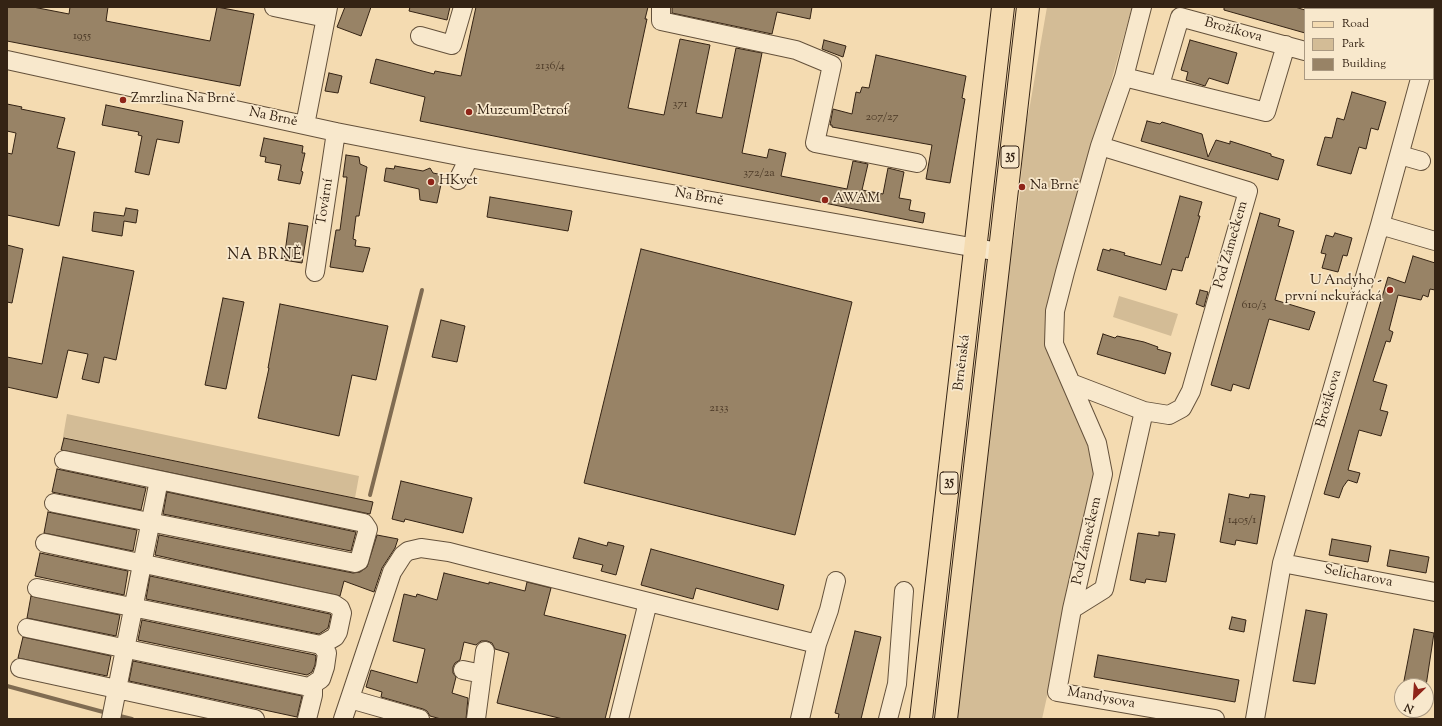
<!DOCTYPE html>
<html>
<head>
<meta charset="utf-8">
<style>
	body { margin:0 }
	#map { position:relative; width:1442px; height:726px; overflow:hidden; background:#f4dbb1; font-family:"Sorts Mill Goudy",serif }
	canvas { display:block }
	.frame { position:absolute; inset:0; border:8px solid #342314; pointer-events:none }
	.legend { position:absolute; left:1304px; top:8px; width:130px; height:72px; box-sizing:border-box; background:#f8e8cc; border:1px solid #aa9982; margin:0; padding:5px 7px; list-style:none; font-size:12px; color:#342314 }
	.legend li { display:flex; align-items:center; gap:8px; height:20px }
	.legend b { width:20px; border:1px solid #aa9982 }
	.north { position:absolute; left:1394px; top:678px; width:40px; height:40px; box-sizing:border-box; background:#f8e8cc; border:1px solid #aa9982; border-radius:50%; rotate:205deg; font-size:11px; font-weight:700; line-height:16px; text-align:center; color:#342314 }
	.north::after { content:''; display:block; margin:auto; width:14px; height:18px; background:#8f2418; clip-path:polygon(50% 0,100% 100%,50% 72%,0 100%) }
</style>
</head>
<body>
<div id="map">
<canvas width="1442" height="726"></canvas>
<div class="frame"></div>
<ul class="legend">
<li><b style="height:5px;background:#f4dbb1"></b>Road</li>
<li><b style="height:11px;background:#d3bc96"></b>Park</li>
<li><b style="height:11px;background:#988366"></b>Building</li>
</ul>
<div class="north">N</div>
</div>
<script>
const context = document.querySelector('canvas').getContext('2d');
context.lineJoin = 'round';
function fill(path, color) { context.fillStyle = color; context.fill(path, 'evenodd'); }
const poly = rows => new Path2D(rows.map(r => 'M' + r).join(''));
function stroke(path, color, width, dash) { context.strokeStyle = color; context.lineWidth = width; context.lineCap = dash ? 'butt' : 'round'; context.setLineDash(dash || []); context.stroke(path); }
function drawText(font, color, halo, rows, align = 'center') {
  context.font = font + ' "Sorts Mill Goudy",serif'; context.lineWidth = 3.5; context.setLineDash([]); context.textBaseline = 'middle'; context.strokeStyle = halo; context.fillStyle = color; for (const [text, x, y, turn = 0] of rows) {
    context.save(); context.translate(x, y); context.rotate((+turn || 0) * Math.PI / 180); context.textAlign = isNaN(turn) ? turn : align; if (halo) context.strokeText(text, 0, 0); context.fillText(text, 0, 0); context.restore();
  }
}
fill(poly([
	[1047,7,1132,7,1045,318,1049,350,1094,456,1092,496,1042,719,953,719,1003,293,1014,238,1020,192,1024,135,1030,105],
	[1344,7,1429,7,1429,9,1351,9],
	[1119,296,1178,314,1171,336,1113,317],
	[67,414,359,476,355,498,63,437]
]), '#d3bc96');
stroke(poly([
	[370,495,422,290],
	[7,686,107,713],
	[116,715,132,719]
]), '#806c52', 4);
const building = poly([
	[7,7,33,7,69,14,70,7,108,7,106,21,210,41,217,7,254,14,240,86,7,41,7,7],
	[345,7,371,7,361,36,337,27,345,7],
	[410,7,450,7,447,20,409,11,410,7],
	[476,7,648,7,645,19,647,19,628,108,664,115,680,39,710,45,696,113,722,118,736,48,762,53,742,153,767,158,769,149,786,153,781,176,847,189,853,161,868,164,862,190,883,194,888,168,904,172,899,198,911,200,909,210,925,213,923,223,420,121,425,97,370,83,376,59,434,74,435,71,461,76,476,7],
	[672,7,812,7,810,19,777,12,772,34,672,13,672,7],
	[1224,7,1295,7,1305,10,1305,33,1224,10,1224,7],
	[824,40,846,46,843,57,822,49,824,40],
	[1190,40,1237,53,1228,84,1209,78,1205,86,1186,80,1188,72,1181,70,1190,40],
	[876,55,966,76,962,98,965,99,950,183,926,179,932,145,832,127,832,125,830,125,833,109,852,114,856,92,860,93,862,87,869,88,876,55],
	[329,73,342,76,338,93,325,91,329,73],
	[1352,92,1386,102,1378,130,1371,128,1366,149,1359,147,1351,174,1317,165,1325,137,1332,138,1337,118,1344,120,1352,92],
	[7,104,22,107,21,109,65,118,57,148,75,152,59,226,7,215,7,153,12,154,16,133,7,131,7,104],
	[106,105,183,121,179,143,157,139,149,175,135,172,142,136,138,135,139,132,102,125,106,105],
	[1147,121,1160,124,1162,122,1202,134,1208,157,1216,140,1230,144,1230,141,1271,154,1271,156,1284,160,1278,180,1141,141,1147,121],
	[264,138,303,146,302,153,305,153,301,171,303,172,300,184,278,180,281,165,265,162,266,157,260,156,264,138],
	[346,155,359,157,360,164,367,167,359,216,356,216,353,239,356,240,355,246,370,248,363,272,330,267,336,230,340,230,347,177,343,177,346,155],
	[395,166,423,171,430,168,433,173,443,175,437,203,420,200,419,189,384,181,386,168,394,169,395,166],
	[1180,196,1202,202,1198,216,1200,216,1188,258,1186,257,1182,271,1172,269,1166,290,1097,270,1103,249,1110,251,1110,249,1118,251,1125,253,1124,255,1161,265,1180,196],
	[490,197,572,211,568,231,487,217,490,197],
	[126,208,138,210,136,223,124,221,122,236,92,231,94,212,124,216,126,208],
	[1260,213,1280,219,1278,226,1294,231,1275,300,1315,312,1309,330,1269,319,1249,389,1233,384,1231,391,1211,385,1260,213],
	[289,223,308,226,302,263,284,260,289,223],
	[1335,233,1352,238,1347,256,1343,255,1338,272,1322,268,1326,254,1321,253,1326,235,1333,237,1335,233],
	[7,245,23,249,12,303,7,302,7,245],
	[641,249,852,302,795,535,584,483,641,249],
	[1413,256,1435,263,1435,290,1430,289,1428,297,1423,295,1421,300,1398,295,1389,330,1393,332,1390,342,1386,341,1373,381,1387,385,1380,410,1388,412,1381,436,1359,430,1348,470,1360,473,1357,483,1348,480,1343,487,1339,498,1324,494,1388,277,1405,283,1413,256],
	[63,257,134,271,116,360,104,357,99,383,82,379,88,354,68,350,57,398,7,387,7,357,42,364,63,257],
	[1200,290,1208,292,1204,307,1196,304,1200,290],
	[223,298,244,302,226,389,205,385,223,298],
	[280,304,388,326,376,380,352,375,339,436,258,418,269,368,268,368,280,304],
	[441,320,465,326,457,362,432,357,441,320],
	[1103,334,1115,338,1117,336,1144,342,1158,347,1157,349,1171,353,1165,374,1097,354,1103,334],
	[64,438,373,502,370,514,61,450,64,438],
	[57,469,146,488,141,510,52,492,57,469],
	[401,481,472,498,463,533,405,519,404,522,392,519,401,481],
	[167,492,356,532,351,551,163,514,167,492],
	[1229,494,1249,498,1250,494,1265,496,1257,544,1236,540,1235,545,1220,542,1229,494],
	[48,512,137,530,133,551,44,533,48,512],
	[1159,532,1175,534,1166,582,1146,579,1145,583,1130,580,1138,533,1159,536,1159,532],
	[159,535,353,573,360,572,367,567,377,535,398,539,395,548,382,568,374,592,344,581,340,596,155,555,159,535],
	[579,538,607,546,608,542,624,546,616,575,601,571,603,565,573,558,579,538],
	[1332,539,1371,546,1368,562,1329,555,1332,539],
	[651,549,784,585,778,610,696,588,693,599,641,585,651,549],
	[1390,550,1429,557,1426,573,1387,566,1390,550],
	[40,553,128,571,124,595,35,576,40,553],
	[444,573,489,584,489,582,525,591,527,582,551,588,544,615,626,635,605,719,563,719,497,703,509,653,495,649,492,643,487,641,481,641,476,645,464,642,460,660,455,663,453,667,453,673,456,677,452,693,468,698,466,719,441,719,430,716,427,711,423,709,381,697,382,692,366,687,371,670,417,683,425,649,393,641,404,594,416,597,417,594,437,600,444,573],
	[150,576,330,614,331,615,328,628,319,634,146,599,150,576],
	[31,596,120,615,116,636,27,618,31,596],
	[1306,610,1327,614,1315,684,1293,681,1306,610],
	[1232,617,1246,620,1244,632,1229,629,1232,617],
	[142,620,315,655,316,656,315,665,312,672,307,675,138,640,142,620],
	[1414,629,1434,633,1426,686,1403,686,1414,629],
	[855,631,881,637,861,719,838,719,839,714,835,713,855,631],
	[23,637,111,656,107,676,18,658,23,637],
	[1098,655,1239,680,1235,702,1094,677,1098,655],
	[133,661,302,696,297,717,129,681,133,661]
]);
fill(building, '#988366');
stroke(building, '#342314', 1);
const minor = poly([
	[274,7,326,18],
	[661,7,661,21,796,50,832,65,815,143,917,163],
	[1142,7,1124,77,1100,146,1065,272,1055,311,1054,344,1097,443,1103,474,1072,609,1057,692,1215,719],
	[1433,33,1435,25],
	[420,36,452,45,463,7],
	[7,60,336,132,469,158,999,252],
	[1124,77,1266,112,1286,45],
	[1160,85,1180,17,1305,51],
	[305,125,328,7],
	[1400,155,1421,161],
	[458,180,469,158],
	[1380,225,1435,241],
	[315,272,336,132],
	[1071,383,1144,411,1169,415,1182,408,1191,391,1248,191,1100,146],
	[54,503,355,563,359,561,368,529,364,523,64,460],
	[45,543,334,604,340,608,342,613,338,632,335,637,321,645],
	[1282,563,1435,592],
	[1072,609,1104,589,1144,411],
	[27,628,309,687,321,679,325,667,327,653,321,645,37,588],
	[20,668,255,719],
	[463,670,482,674],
	[350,699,420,719],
	[111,719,159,480],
	[307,719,313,695,313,686],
	[343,719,392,572,403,555,408,551,421,548,449,552,484,561,817,644],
	[476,719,485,651],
	[619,719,648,602],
	[800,719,817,644,829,610,836,581],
	[888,719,897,684,904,591],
	[1255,719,1282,563,1380,225,1420,79]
]);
const major = poly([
	[921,719,1003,7],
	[946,719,1028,7]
]);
stroke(minor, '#64513b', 20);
stroke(major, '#342314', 24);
stroke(minor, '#f8e8cc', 18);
stroke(major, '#f4dbb1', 22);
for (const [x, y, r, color] of [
	[123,100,4,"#8f2418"],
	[469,112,4,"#8f2418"],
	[431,182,4,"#8f2418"],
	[1022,187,4,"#8f2418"],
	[825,200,4,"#8f2418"],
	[1390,290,4,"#8f2418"]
]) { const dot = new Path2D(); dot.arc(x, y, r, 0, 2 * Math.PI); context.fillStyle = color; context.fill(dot); stroke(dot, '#f8e8cc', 1.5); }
drawText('12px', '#4d3b28', null, [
	["1955",82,37],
	["2136/4",550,67],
	["371",680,105],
	["207/27",882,118],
	["372/2a",759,174],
	["610/3",1254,306],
	["2133",719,409],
	["1405/1",1242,521]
]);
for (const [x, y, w] of [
	[1010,157,18],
	[949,483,18]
]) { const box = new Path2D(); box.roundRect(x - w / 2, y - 11, w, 22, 3); context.fillStyle = '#f8e8cc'; context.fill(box); stroke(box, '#342314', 1); }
drawText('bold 13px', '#342314', null, [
	["35",1010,157],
	["35",949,483]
]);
drawText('14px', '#342314', '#f8e8cc', [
	["Brožíkova",1233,31,15],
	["Na Brně",273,118,12],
	["Na Brně",699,198,10],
	["Tovární",326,202,-81],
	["Pod Zámečkem",1232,245,-74],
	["Brněnská",963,363,-83],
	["Brožíkova",1330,399,-74],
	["Pod Zámečkem",1088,541,-77],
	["Selicharova",1358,577,11],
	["Mandysova",1101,699,10]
]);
drawText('14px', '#342314', '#f8e8cc', [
	["Zmrzlina Na Brně",131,100],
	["Muzeum Petrof",477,112],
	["HKvet",439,182],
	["Na Brně",1030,187],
	["AWAM",833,200],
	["U Andyho -",1382,282,"right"],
	["první nekuřácká",1382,298,"right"]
], 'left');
context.letterSpacing = '1px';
drawText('15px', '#342314', '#f8e8cc', [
	["NA BRNĚ",265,256]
]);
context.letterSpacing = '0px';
</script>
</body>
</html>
